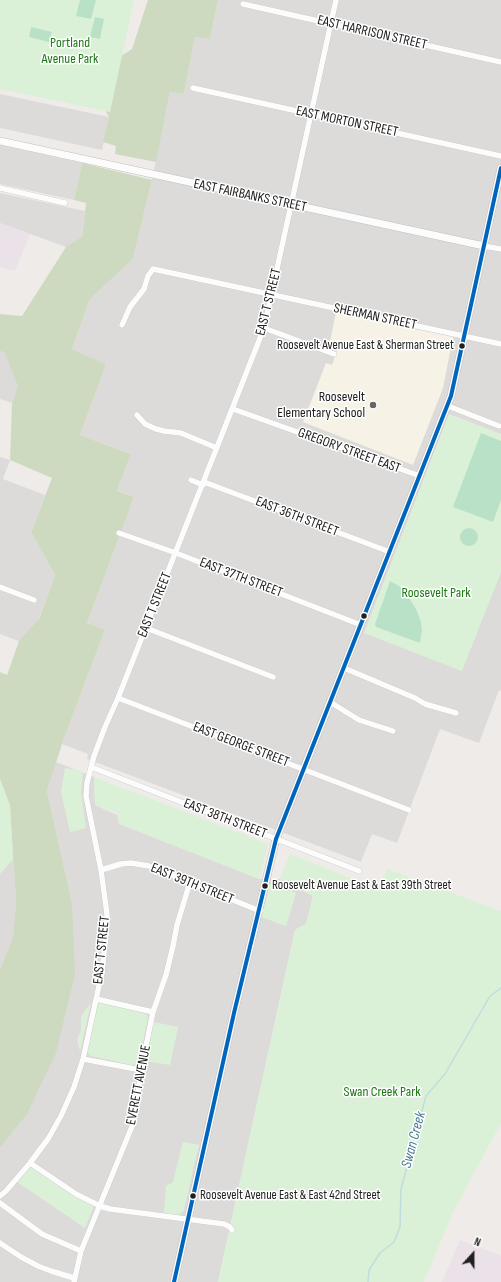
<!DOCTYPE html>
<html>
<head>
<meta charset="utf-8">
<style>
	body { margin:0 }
	#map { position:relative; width:501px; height:1282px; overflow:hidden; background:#eeebe9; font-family:"Sofia Sans Condensed",sans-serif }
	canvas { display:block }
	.north { position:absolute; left:453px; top:1234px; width:40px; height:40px; -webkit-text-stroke:3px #fff; paint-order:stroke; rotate:21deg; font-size:11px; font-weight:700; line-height:16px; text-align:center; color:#202020 }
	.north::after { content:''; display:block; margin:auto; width:14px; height:18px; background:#202020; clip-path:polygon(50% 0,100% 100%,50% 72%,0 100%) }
</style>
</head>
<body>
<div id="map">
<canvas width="501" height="1282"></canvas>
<div class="north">N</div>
</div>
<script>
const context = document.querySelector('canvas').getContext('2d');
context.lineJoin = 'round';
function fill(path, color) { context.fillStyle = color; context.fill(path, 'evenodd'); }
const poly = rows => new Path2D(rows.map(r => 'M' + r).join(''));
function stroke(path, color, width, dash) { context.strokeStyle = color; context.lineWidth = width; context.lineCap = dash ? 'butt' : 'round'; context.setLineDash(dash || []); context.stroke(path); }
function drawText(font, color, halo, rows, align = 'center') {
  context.font = font + ' "Sofia Sans Condensed",sans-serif'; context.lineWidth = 3; context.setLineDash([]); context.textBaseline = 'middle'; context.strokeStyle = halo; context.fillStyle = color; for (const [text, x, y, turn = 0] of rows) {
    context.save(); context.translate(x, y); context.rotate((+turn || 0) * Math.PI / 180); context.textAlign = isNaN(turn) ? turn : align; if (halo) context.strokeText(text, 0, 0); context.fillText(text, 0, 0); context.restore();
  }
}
fill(poly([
	[218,0,501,0,501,691,499,690,479,743,440,729,397,843,372,834,361,862,87,759,88,754,62,744,105,630,87,623,134,497,117,491,131,454,80,435,106,364,72,349,90,299,133,259,152,180,170,92,184,94,195,37,210,39],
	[0,94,109,117,102,150,0,128],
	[0,145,82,163,74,200,0,184],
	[0,193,85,211,80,252,0,223],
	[0,351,28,362,12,403,0,399],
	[0,457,10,460,3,479,45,495,31,532,55,575,29,645,0,634],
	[56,762,94,777,95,805,259,879,280,879,313,896,306,924,295,930,218,1282,0,1282,0,1148,26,1116,72,903,47,791],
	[0,779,10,806,16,903,13,937,0,969]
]), '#dddbda');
fill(poly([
	[0,223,30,234,15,271,0,267],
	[460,1240,501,1256,501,1282,442,1282]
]), '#ebe1e8');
fill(poly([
	[336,312,453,337,443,388,413,465,303,422,326,363,332,365,339,346,330,342]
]), '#f6f2e6');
fill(poly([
	[148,0,218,0,210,39,195,37,184,94,170,92,156,162,115,154,116,146,103,142,109,117,104,108,115,60,132,49],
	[82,163,152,180,133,259,90,299,72,349,106,364,80,435,131,454,117,491,134,497,87,623,105,630,62,744,47,791,72,903,75,974,56,1053,26,1116,0,1148,0,969,13,937,16,903,10,806,0,779,0,672,7,675,19,641,39,619,55,575,31,532,52,478,10,460,12,403,18,386,5,353,0,351,0,314,22,316,66,247,82,237,86,203,74,200]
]), '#cedac0');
fill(poly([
	[0,0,134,0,110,112,0,89],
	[449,414,501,434,501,572,462,671,364,633],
	[65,768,83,771,81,793,86,828,70,832,61,792],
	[94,777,268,844,259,879,119,824,117,813,95,805],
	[0,779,10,806,13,859,0,874],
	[290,854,378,889,387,869,501,911,501,1123,452,1214,424,1282,218,1282,295,930,306,924,313,896,280,879],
	[270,883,296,893,286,926,261,917],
	[91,1003,80,1051,77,1039,81,1030,81,1017,83,1013],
	[100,1003,146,1014,148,1017,139,1061,137,1064,131,1065,91,1056,87,1052,98,1005],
	[154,1022,178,1027,170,1065,146,1061],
	[183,1142,199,1145,184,1210,181,1213,176,1215,164,1213,166,1186,173,1182],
	[29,1167,32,1167,92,1204,93,1208,85,1228,17,1182]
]), '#dbf1d7');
fill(poly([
	[80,0,96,0,91,19,76,16],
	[95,17,104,19,100,39,90,37],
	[31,27,52,32,49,42,29,37],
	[481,433,501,441,501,500,493,522,453,507],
	'460 537a9 9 0 1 1 18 0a9 9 0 1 1-18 0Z',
	[390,581,399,586,408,596,416,609,421,622,422,630,420,643,376,627,375,624]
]), '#b8e1c8');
stroke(poly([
	[368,1282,369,1270,380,1253,394,1242,400,1227,401,1189,426,1096,445,1074,490,996,501,988]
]), '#bfddde', 1.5);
const minor = poly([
	[243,4,501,62],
	[193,88,501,156],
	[0,188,65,203],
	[484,246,501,249],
	[122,325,130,307,144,289,148,276,153,269,501,344],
	[264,328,334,354],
	[448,406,499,426],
	[233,409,420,476],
	[137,415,145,424,156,429,164,431,181,433,217,448],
	[191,480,203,485],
	[204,482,390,552],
	[119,533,176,553,361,625],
	[0,587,34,600],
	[146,628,273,677],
	[344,668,415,698,425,704,456,713],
	[118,698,409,810],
	[330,702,359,720,393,731],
	[91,767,359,871],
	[101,870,121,864,131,863,149,866,260,911],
	[96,999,153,1012],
	[83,1059,141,1070],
	[30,1163,76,1194,100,1206,110,1209,224,1224,230,1227,232,1230],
	[0,1196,6,1191,30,1163,48,1139,61,1116,74,1087,83,1059,102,972,106,934,107,914,101,870,86,796,87,783,94,756,105,727,118,698,264,328,336,0],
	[0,1203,42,1234,81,1251],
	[0,1243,21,1257,38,1266,51,1271,74,1278],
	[74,1282,81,1251,133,1124,136,1109,141,1070,153,1012,166,975,173,946,177,925,190,882]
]);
const tertiary = poly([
	[0,141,484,246],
	[174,1282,234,1013,276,839,451,396,501,168]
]);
stroke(minor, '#c1c0bf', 6);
stroke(tertiary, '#c1c0bf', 8);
stroke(minor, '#fcfcfc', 5.5);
stroke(tertiary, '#fcfcfc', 7);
stroke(poly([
	[174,1282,234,1013,276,839,451,396,501,168]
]), '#0065bd', 4);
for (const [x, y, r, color] of [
	[462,346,3.5,"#202020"],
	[373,405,4,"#686766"],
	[364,616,3.5,"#202020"],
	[265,886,3.5,"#202020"],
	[193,1196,3.5,"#202020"]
]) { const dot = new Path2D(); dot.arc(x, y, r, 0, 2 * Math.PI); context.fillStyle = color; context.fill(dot); stroke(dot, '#fff', 1.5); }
drawText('13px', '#202020', '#fff', [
	["Roosevelt Avenue East & Sherman Street",454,346,"right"],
	["Roosevelt Avenue East & East 39th Street",272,886],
	["Roosevelt Avenue East & East 42nd Street",200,1196]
], 'left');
drawText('14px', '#202020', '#fff', [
	["EAST HARRISON STREET",372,33,13],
	["EAST MORTON STREET",347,122,12],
	["EAST FAIRBANKS STREET",250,196,12],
	["EAST T STREET",269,302,-76],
	["SHERMAN STREET",375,317,12],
	["GREGORY STREET EAST",349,451,20],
	["EAST 36TH STREET",297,517,21],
	["EAST 37TH STREET",241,578,21],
	["EAST T STREET",155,605,-68],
	["EAST GEORGE STREET",241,745,21],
	["EAST 38TH STREET",225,819,21],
	["EAST 39TH STREET",192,884,22],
	["EAST T STREET",102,950,-84],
	["EVERETT AVENUE",139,1085,-79]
]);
drawText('14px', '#1d7814', '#fff', [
	["Portland",70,43],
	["Avenue Park",70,59],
	["Roosevelt Park",436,593],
	["Swan Creek Park",382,1092]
]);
drawText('14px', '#202020', '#fff', [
	["Roosevelt",365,397],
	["Elementary School",365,413]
], 'right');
drawText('italic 15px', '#497a92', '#fff', [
	["Swan Creek",414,1140,-75]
]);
</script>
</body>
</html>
